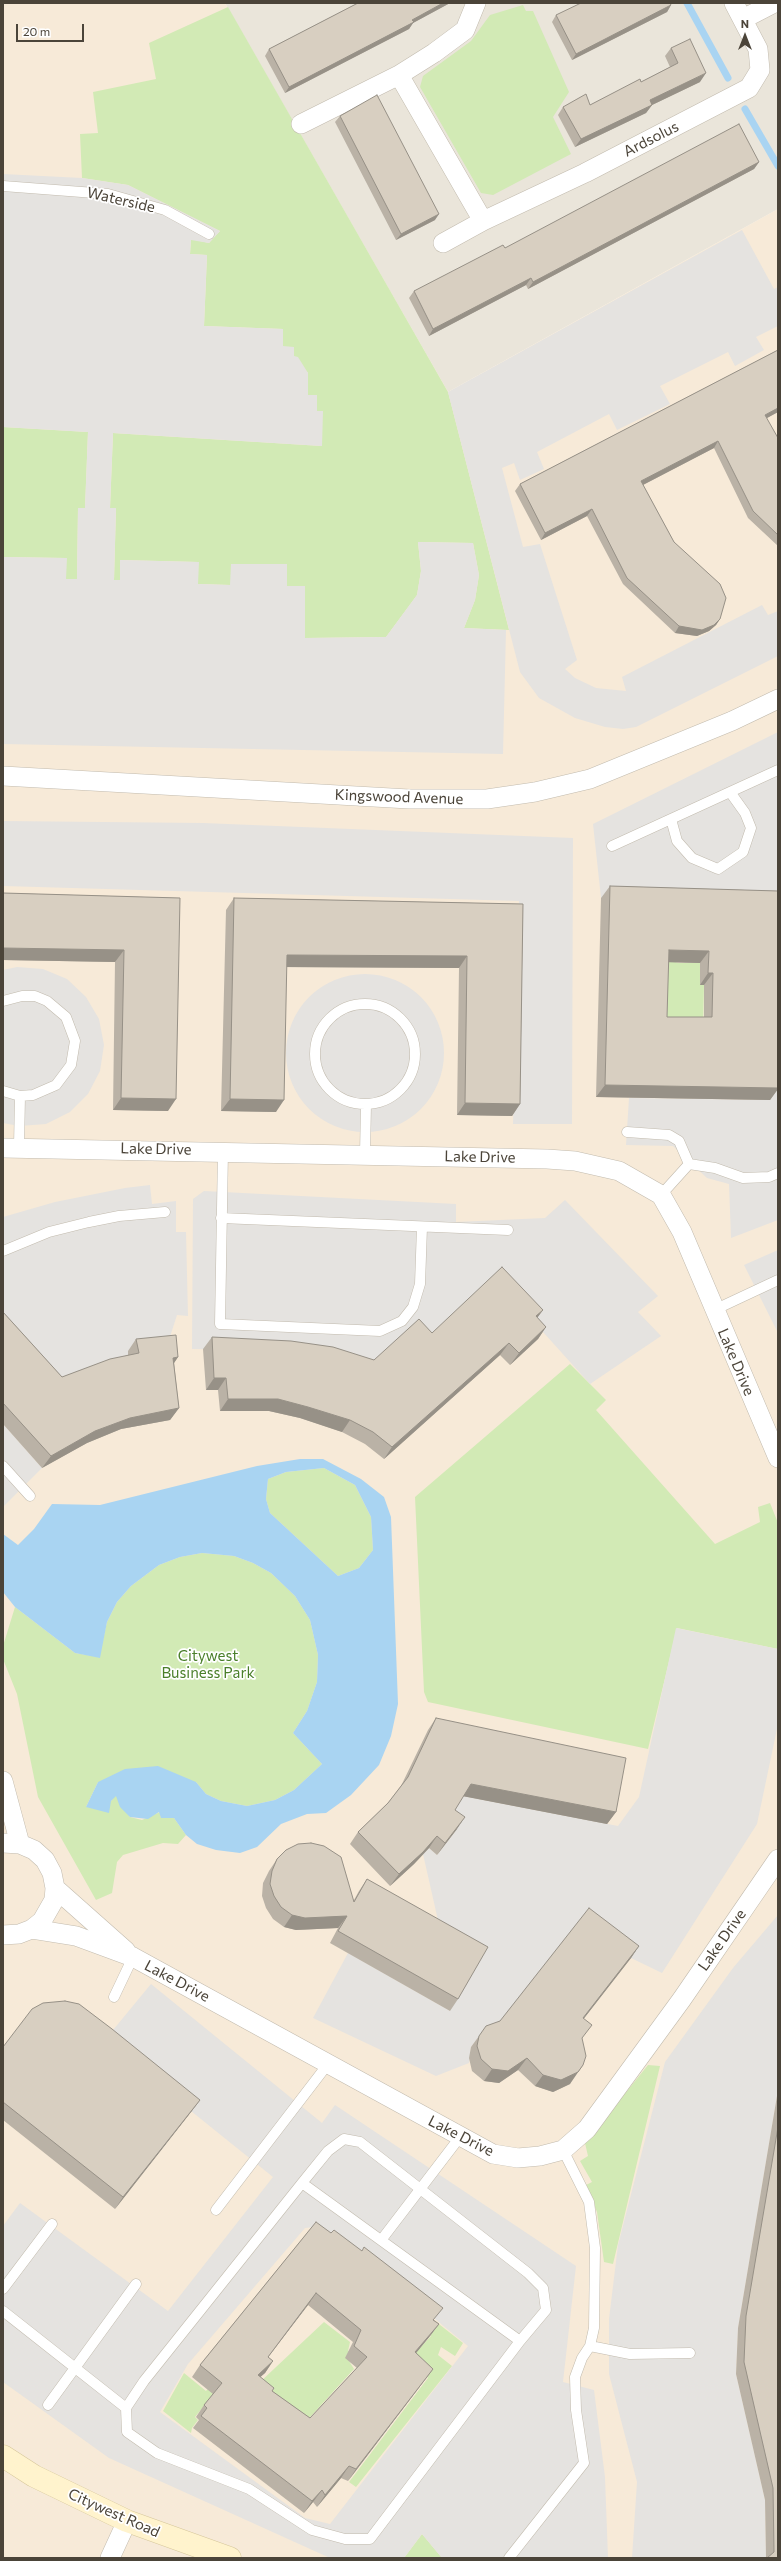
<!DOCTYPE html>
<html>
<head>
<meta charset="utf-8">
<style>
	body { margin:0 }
	#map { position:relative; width:781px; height:2561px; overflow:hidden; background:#f6f3ec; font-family:Commissioner,sans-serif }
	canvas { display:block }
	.frame { position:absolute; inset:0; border:4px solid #4b4439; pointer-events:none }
	.north { position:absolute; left:725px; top:16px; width:40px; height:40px; -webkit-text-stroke:3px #fff; paint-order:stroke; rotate:0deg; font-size:11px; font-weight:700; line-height:16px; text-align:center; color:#4b4439 }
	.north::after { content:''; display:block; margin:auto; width:14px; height:18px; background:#4b4439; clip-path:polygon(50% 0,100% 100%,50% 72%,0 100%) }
	.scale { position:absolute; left:16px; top:24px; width:68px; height:18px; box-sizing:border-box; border:2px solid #4b4439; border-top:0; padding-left:5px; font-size:12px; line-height:14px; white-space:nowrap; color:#4b4439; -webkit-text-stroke:3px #fff; paint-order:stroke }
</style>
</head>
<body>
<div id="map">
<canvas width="781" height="2561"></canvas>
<div class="frame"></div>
<div class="north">N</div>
<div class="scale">20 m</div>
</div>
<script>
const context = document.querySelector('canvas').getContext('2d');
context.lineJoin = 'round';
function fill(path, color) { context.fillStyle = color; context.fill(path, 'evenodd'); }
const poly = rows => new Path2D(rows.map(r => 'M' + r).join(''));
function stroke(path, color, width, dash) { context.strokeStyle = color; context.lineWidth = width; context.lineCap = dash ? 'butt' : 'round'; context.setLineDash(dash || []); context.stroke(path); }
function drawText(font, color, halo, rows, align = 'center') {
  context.font = font + ' Commissioner,sans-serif'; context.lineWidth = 3.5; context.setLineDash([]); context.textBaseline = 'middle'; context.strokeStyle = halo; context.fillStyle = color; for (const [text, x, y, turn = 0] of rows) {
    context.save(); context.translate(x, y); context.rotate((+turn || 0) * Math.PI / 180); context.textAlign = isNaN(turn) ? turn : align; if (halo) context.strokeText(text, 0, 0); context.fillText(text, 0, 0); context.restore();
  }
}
fill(poly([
	[225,3,778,3,778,209,448,392]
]), '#eae5da');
fill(poly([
	[3,3,225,3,448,392,778,209,778,2558,3,2558]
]), '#f7ead8');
fill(poly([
	[523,5,526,11,533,11,569,92,553,117,571,154,493,195,481,193,420,87,423,76,471,41,490,15],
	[228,7,448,392,509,630,464,628,475,600,479,575,473,543,418,542,421,571,417,595,386,637,305,638,305,587,287,586,287,564,232,564,231,585,198,584,198,562,120,560,120,580,114,580,116,509,110,508,113,433,322,446,322,411,317,411,308,395,308,373,283,347,283,329,204,326,207,255,190,254,191,239,209,243,220,231,128,185,82,178,80,134,98,133,93,92,156,79,149,43],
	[3,427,88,432,85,508,78,508,77,580,66,579,66,558,3,557],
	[660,958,679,963,700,963,704,985,703,1034,659,1029],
	[570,1364,606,1400,596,1410,715,1544,760,1522,758,1507,770,1503,778,1523,778,1649,677,1628,648,1749,428,1702,424,1692,415,1497],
	[324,1468,355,1485,371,1517,373,1550,359,1568,338,1576,270,1513,266,1499,268,1479,286,1472],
	[202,1553,234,1556,253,1563,271,1573,295,1596,310,1620,318,1655,317,1682,307,1711,293,1733,322,1764,294,1790,275,1800,247,1806,221,1801,206,1794,196,1782,98,1782,86,1807,111,1801,116,1795,130,1817,142,1820,160,1812,161,1818,174,1818,186,1835,178,1844,163,1843,123,1855,117,1862,112,1893,96,1900,38,1797,17,1694,3,1659,3,1646,15,1607,75,1653,99,1657,107,1622,117,1602,131,1586,159,1565,180,1557],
	[648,2065,660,2066,613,2264,604,2262,597,2212,586,2185,592,2182,580,2161,588,2156,585,2143],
	[435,2321,463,2343,455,2356,441,2347,438,2355,452,2366,356,2487,349,2482,428,2378,402,2354,349,2361,354,2369,301,2427,208,2401,195,2417,198,2420,192,2428,191,2433,163,2411,184,2373,206,2391,212,2384,259,2383,324,2322,350,2342,348,2351,377,2348,420,2348,431,2336,427,2332],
	[422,2534,442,2558,404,2558]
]), '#d2eab5');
fill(poly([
	[3,174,82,178,128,185,220,231,209,243,191,240,190,254,207,255,204,326,283,329,283,346,294,347,294,356,298,357,308,373,308,395,317,395,317,411,323,411,322,446,113,433,110,508,116,508,114,580,120,580,120,560,199,562,198,584,230,585,231,564,287,564,287,586,305,586,305,638,386,637,417,595,421,571,418,542,473,543,479,575,475,600,464,628,506,630,503,754,3,744,3,557,67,558,66,579,77,579,78,508,85,508,88,432,3,427],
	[742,230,774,289,778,287,778,326,756,337,764,350,735,366,728,352,660,386,670,404,617,430,609,414,537,452,544,469,520,480,514,463,502,468,523,547,540,544,577,660,565,669,575,678,596,688,626,691,622,677,762,605,768,615,778,611,778,656,636,727,623,729,605,727,575,718,539,698,520,672,448,392],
	[778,732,778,932,773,903,601,898,593,824],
	[3,821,203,823,573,838,572,1124,513,1124,519,901,3,886],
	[778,946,778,1220,731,1238,729,1184,707,1178,673,1146,626,1145,629,1098,770,1100],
	[17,967,43,969,67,979,86,997,99,1019,104,1045,100,1071,88,1094,70,1112,46,1124,19,1126,3,1123,3,970],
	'286 1053a79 79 0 1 1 158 0a79 79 0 1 1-158 0Z',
	[150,1185,152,1204,176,1201,176,1232,186,1232,188,1316,177,1315,167,1346,128,1351,130,1365,64,1385,3,1333,3,1217,55,1202,125,1188],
	[204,1191,456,1204,456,1222,545,1218,565,1200,658,1296,638,1312,661,1336,590,1384,534,1322,424,1345,368,1370,247,1350,192,1349,193,1199],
	[778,1250,778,1333,744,1265],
	[3,1424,42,1468,3,1507],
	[676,1628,778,1649,778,1724,757,1824,662,1973,631,1958,478,2038,471,2047,469,2063,436,2076,313,2018,348,1953,450,2011,442,1938,423,1854,429,1848,437,1855,457,1829,446,1822,462,1796,618,1826,639,1797],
	[778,1915,778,2090,738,2328,736,2374,765,2500,766,2558,632,2558,637,2482,609,2374,609,2319,618,2245,665,2062,733,1968],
	[151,1984,322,2123,335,2105,576,2266,563,2382,594,2390,605,2477,608,2558,442,2558,422,2534,404,2558,330,2558,109,2458,3,2382,3,2226,20,2203,168,2311,273,2177,104,2041],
	[314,2227,358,2256,468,2346,330,2524,305,2518,160,2412,188,2364,305,2228]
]), '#e5e3e0');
fill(poly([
	[300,1459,323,1459,361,1479,384,1497,391,1517,398,1704,391,1736,379,1765,351,1795,326,1813,307,1814,281,1824,257,1847,240,1853,216,1850,197,1844,186,1835,174,1818,161,1818,159,1812,148,1819,130,1817,120,1807,116,1796,111,1801,109,1813,86,1807,98,1782,125,1769,158,1766,196,1782,206,1794,221,1801,247,1806,275,1800,294,1790,322,1764,293,1733,307,1711,317,1682,318,1655,310,1620,295,1596,271,1573,253,1563,234,1556,202,1553,180,1557,159,1565,131,1586,117,1602,107,1622,100,1658,75,1653,15,1607,3,1592,3,1534,18,1545,34,1529,52,1504,100,1505,257,1466],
	[324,1468,355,1485,371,1517,373,1550,359,1568,338,1576,270,1513,266,1499,268,1479,286,1472]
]), '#a9d4f2');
stroke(poly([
	[687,3,728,78],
	[745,109,778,166]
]), '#a9d4f2', 7);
const service = poly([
	[3,186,108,194,165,210,209,234],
	[671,819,677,841,692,858,718,869,743,852,751,828,745,813,730,792],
	[612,846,778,770],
	[3,1001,22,996,35,996,47,1001,66,1017,75,1041,71,1065,56,1085,33,1095,20,1096,3,1091],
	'315 1054a50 50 0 1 1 100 0a50 50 0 1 1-100 0Z',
	[627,1132,669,1135,679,1141,689,1164],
	[19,1146,20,1096],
	[223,1151,220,1324,380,1331,402,1321,413,1307,420,1284,422,1227],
	[365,1154,366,1104],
	[661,1195,689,1164,715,1168,743,1178,769,1177,778,1173],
	[221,1218,508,1230],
	[3,1251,49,1232,89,1222,119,1216,165,1212],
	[714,1310,778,1280],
	[3,1466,30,1496],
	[114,1997,133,1957],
	[302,2183,520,2341,370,2539,345,2539,312,2530,249,2489,157,2453,127,2432,126,2408,144,2381,302,2183,328,2151,344,2139,360,2142,528,2273,543,2288,546,2310,520,2341],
	[216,2210,328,2064],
	[382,2239,460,2137],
	[3,2289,52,2224],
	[3,2311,126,2408],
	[590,2346,630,2354,690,2353],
	[48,2405,136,2284],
	[509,2558,584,2463,576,2410,575,2377,582,2358,590,2346,594,2328,595,2248,589,2202,563,2150]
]);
const minor = poly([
	[743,19,774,3],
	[399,75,483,221,443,243],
	[301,124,399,75,434,53,465,30,476,3],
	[483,221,585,173,749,88,760,70,758,49,734,3],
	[3,776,409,799,487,799,535,792,590,779,732,721,778,699],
	[3,1148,547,1159,575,1161,619,1171,661,1195,682,1232,778,1458],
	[3,1781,20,1844],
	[3,1843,20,1844,34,1850,45,1860,52,1873,55,1888,54,1900,42,1921,32,1929,19,1934,3,1935],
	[55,1888,126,1951],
	[32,1929,76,1936,133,1957,493,2154,518,2158,540,2156,563,2150,587,2129,682,1999,778,1859],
	[110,2558,127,2521]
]);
const secondary = poly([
	[3,2456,34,2476,127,2521,230,2558]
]);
stroke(service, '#c2bbae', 11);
stroke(minor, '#c2bbae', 20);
stroke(secondary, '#d6c79b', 23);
stroke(service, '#fff', 10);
stroke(minor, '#fff', 19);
stroke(secondary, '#fff3cd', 22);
fill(poly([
	[358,3,450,3,413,23,409,29,285,93,265,56,269,49],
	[671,5,667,12,572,60,552,22,556,15],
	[671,48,700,82,652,105,646,113,575,147,558,115,563,107,590,105,641,82,670,67,665,56],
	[340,116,435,220,396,240,335,122],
	[759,162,754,169,528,289,526,285,429,336,409,298,414,291,505,248],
	[778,350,778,412,766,418,778,438,778,546,748,518,714,448,643,485,674,542,720,619,716,625,709,631,697,636,675,633,623,584,587,516,541,540,515,491,520,484],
	[610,886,778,891,778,1089,770,1100,596,1097,601,898],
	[668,962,700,963,700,985,704,985,704,1017,667,1017],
	[3,893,180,898,168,1111,113,1110,115,962,3,960],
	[234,898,523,904,520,1104,512,1116,457,1115,459,968,286,967,276,1112,221,1111,226,910],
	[543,1310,537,1318,546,1327,538,1339,510,1365,500,1355,384,1459,365,1444,342,1432,300,1418,269,1411,220,1411,218,1390,206,1390,203,1349,212,1337,374,1360,432,1333],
	[3,1312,62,1377,128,1355,128,1351,136,1339,178,1357,174,1363,179,1408,170,1420,121,1429,87,1443,42,1468,3,1424],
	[436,1718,616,1812,607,1824,463,1796,455,1810,457,1829,437,1855,429,1848,414,1864,390,1886,350,1844,358,1832,388,1803,401,1786,428,1730],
	[277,1859,354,1900,359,1891,367,1879,458,1999,450,2011,330,1943,338,1928,296,1930,284,1927,273,1919,266,1908,262,1896,263,1883,269,1871],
	[639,1946,631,1958,584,2018,582,2038,570,2084,553,2092,535,2086,518,2070,499,2083,484,2081,472,2071,469,2058,471,2047,479,2036,500,2021],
	[3,2047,200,2100,191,2112,115,2209,3,2120],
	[778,2090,778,2558,766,2558,765,2500,736,2374,738,2328],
	[316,2222,439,2324,430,2336,416,2353,433,2369,424,2381,348,2481,341,2478,317,2507,313,2502,304,2513,193,2428,199,2420,196,2417,204,2405,213,2394,192,2377,200,2365],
	[308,2305,353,2342,345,2358,357,2368,310,2418,272,2391,260,2377,265,2373,273,2361,268,2357]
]), '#bab2a6');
fill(poly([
	[443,3,450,3,413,23,409,29,285,93,289,87],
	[671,5,667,12,572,60,576,54],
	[706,73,700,82,652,105,646,113,575,147,581,139,650,100],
	[759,162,754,169,528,289,533,282],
	[439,214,435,220,396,240,401,234],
	[531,278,526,285,429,336,433,329],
	[778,408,778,412,760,422,765,415],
	[718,441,714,448,637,488,641,481],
	[592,509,587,516,541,540,545,533],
	[720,619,716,625,709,631,697,636,675,633,679,626],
	[3,948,124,950,115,962,3,960],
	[669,950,709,951,700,963,660,962],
	[287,955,467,956,459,968,278,967],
	[708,973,713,973,704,985,700,985],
	[605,1085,778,1088,778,1089,770,1100,596,1097],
	[121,1098,176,1099,168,1111,113,1110],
	[230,1099,284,1100,276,1112,221,1111],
	[465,1103,520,1104,512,1116,457,1115],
	[543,1310,534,1322,536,1316],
	[546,1327,538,1339,510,1365,519,1353],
	[509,1343,500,1355,384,1459,392,1447],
	[178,1357,170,1369,173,1358],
	[214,1378,226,1378,218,1390,206,1390],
	[228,1399,278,1399,308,1407,350,1420,342,1432,300,1418,269,1411,220,1411],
	[179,1408,170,1420,121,1429,87,1443,42,1468,51,1456,95,1431,130,1418],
	[471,1784,616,1812,607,1824,462,1796],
	[465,1817,457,1829,437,1855,445,1843],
	[437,1836,429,1848,414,1864,390,1886,399,1874],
	[292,1915,347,1916,338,1928,296,1930,284,1927],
	[639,1946,631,1958,575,2030,583,2018],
	[527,2058,518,2070,499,2083,484,2081,492,2069],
	[583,2065,570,2084,553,2092,535,2086,543,2075],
	[200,2100,191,2112,115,2209,123,2197],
	[316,2293,308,2305,259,2369],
	[439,2324,430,2336,407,2364,415,2352],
	[273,2361,265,2373,249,2387,258,2375],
	[433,2369,424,2381,348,2481,356,2469],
	[349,2466,341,2478,317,2507,325,2495],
	[322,2490,313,2502,304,2513,312,2501]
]), '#979187');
const building = poly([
	[358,3,443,3,412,20,414,22,289,87,269,49,358,3],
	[581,3,670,3,671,5,576,54,556,15,581,3],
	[690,39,706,73,650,100,652,105,581,139,563,107,586,94,590,105,640,79,641,82,678,63,671,48,690,39],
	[377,95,439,214,401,234,340,116,377,95],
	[739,124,759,162,533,282,531,278,433,329,414,291,503,245,505,248,739,124],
	[778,350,778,408,765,415,778,438,778,535,753,511,718,441,641,481,674,542,720,584,726,598,720,619,714,625,702,630,679,626,627,578,592,509,545,533,520,484,778,350],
	[610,886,778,891,778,1088,605,1085,610,886],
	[669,950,709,951,708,973,713,973,712,1017,667,1017,669,950],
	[3,893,180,898,176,1099,121,1098,124,950,3,948,3,893],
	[234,898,523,904,520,1104,465,1103,467,956,287,955,284,1100,230,1099,234,898],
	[502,1267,543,1310,536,1316,546,1327,519,1353,509,1343,392,1447,373,1432,350,1420,308,1407,278,1399,228,1399,226,1378,214,1378,212,1337,291,1341,333,1347,374,1360,419,1319,432,1333,502,1267],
	[3,1312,62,1377,110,1359,139,1353,136,1339,176,1335,178,1357,173,1358,179,1408,130,1418,95,1431,51,1456,3,1403,3,1312],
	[436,1718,626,1758,616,1812,471,1784,455,1810,465,1817,445,1843,437,1836,423,1852,399,1874,358,1832,388,1803,408,1777,436,1718],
	[311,1843,324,1846,341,1857,354,1902,367,1879,488,1947,458,1999,338,1931,347,1916,305,1918,292,1915,281,1907,274,1896,270,1884,272,1871,277,1859,286,1850,298,1844,311,1843],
	[589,1908,639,1946,583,2018,592,2025,582,2038,586,2056,583,2065,578,2072,561,2080,543,2075,527,2058,508,2071,492,2069,481,2059,477,2046,479,2036,486,2026,500,2021,589,1908],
	[65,2001,79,2004,112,2029,200,2100,123,2197,3,2102,3,2047,32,2009,43,2003,65,2001],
	[778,2127,778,2558,767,2558,774,2552,773,2488,744,2362,746,2316,778,2127],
	[316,2222,331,2233,334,2230,362,2251,364,2247,443,2308,433,2320,439,2324,415,2352,433,2369,356,2469,349,2466,325,2495,322,2490,312,2501,201,2416,207,2408,204,2405,222,2383,200,2365,316,2222],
	[316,2293,361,2330,354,2346,367,2357,310,2418,272,2391,274,2388,258,2375,273,2361,268,2357,316,2293]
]);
fill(building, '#d8cfc1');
stroke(building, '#979187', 1);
drawText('15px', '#4b4439', '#fff', [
	["Ardsolus",651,139,-27],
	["Waterside",121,200,13],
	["Kingswood Avenue",399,797,2],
	["Lake Drive",156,1149,1],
	["Lake Drive",480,1157,1],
	["Lake Drive",736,1362,67],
	["Lake Drive",722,1940,-55],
	["Lake Drive",177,1981,28],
	["Lake Drive",461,2136,27],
	["Citywest Road",114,2513,24]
]);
drawText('15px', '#4a7f2a', '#fff', [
	["Citywest",208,1656],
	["Business Park",208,1673]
]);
</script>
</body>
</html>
